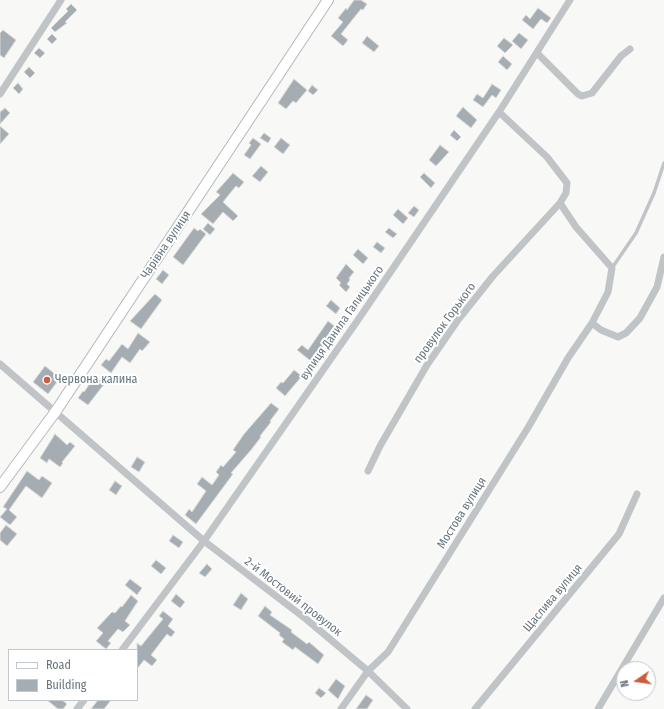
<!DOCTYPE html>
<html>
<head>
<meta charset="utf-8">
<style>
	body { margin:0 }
	#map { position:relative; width:664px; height:709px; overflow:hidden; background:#f8f8f6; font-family:"Fira Sans Condensed",sans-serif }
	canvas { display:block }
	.legend { position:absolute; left:8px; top:649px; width:130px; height:52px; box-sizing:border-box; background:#fff; border:1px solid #c2c8cb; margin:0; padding:5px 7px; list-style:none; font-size:12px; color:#66757e }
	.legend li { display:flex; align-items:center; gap:8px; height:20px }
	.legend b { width:20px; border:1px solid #c2c8cb }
	.north { position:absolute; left:616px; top:661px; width:40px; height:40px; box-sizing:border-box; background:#fff; border:1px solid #c2c8cb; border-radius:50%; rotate:257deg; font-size:11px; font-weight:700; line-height:16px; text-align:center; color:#66757e }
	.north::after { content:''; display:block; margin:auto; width:14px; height:18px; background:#cf5b3f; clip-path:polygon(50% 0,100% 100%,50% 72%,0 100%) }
</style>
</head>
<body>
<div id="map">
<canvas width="664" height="709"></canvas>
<ul class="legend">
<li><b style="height:5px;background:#fff"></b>Road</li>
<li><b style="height:11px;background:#a6adb2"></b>Building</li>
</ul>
<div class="north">N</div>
</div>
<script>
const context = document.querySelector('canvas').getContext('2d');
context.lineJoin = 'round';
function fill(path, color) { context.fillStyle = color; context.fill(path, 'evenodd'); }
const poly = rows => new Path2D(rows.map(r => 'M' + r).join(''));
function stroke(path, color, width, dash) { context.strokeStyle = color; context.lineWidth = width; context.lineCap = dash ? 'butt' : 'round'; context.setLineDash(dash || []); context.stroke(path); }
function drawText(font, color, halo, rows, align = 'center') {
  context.font = font + ' "Fira Sans Condensed",sans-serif'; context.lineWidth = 4; context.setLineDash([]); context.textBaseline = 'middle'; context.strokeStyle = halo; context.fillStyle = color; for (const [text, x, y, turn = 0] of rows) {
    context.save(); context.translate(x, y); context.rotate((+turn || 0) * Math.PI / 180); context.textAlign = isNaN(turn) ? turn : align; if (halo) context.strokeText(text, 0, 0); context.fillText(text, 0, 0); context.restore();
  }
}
const building = poly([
	[354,0,361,0,367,4,363,10,361,9,341,34,348,40,343,46,331,36,343,22,338,18,346,8,347,10,354,0],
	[71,4,77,10,65,22,67,23,55,32,51,28,68,11,66,9,71,4],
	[538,8,551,18,547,23,541,19,533,29,522,20,526,15,530,19,538,8],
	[3,30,16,40,4,58,0,55,0,33,3,30],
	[519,33,528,40,521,49,512,41,519,33],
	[52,34,57,39,52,44,47,39,52,34],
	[367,36,379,46,374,52,362,43,367,36],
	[504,38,513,45,505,53,497,46,504,38],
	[39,48,45,53,40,58,34,53,39,48],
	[503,56,512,64,507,70,498,62,503,56],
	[29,67,35,73,30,78,24,72,29,67],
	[294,79,307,90,296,103,293,101,286,109,278,103,294,79],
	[18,83,23,89,19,94,13,88,18,83],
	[492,84,501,90,496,98,492,95,483,107,473,100,477,94,483,98,492,84],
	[312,85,318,90,313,95,308,91,312,85],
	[463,107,477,120,471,128,456,116,463,107],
	[5,108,10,113,0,124,0,112,5,108],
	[0,126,9,134,0,144,0,126],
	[454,130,461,137,457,141,450,135,454,130],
	[264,133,271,138,268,143,260,138,264,133],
	[253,138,261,144,250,159,244,155,251,145,249,143,253,138],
	[281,138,290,145,283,154,274,147,281,138],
	[440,145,449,152,436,166,429,160,440,145],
	[261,166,268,172,260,182,252,176,261,166],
	[233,173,244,182,239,188,236,186,223,202,238,216,233,221,223,212,213,224,201,214,220,195,216,192,233,173],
	[424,173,435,183,431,188,420,177,424,173],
	[414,206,419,210,414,217,408,213,414,206],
	[398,209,408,218,403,224,393,215,398,209],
	[208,223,215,229,210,235,203,229,208,223],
	[194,228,198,231,200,229,206,234,183,265,173,257,194,228],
	[389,228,397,234,393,238,385,232,389,228],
	[377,242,385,248,381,253,373,247,377,242],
	[358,249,368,258,363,264,353,255,358,249],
	[346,264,354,272,349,278,350,280,347,284,350,287,346,292,339,285,341,283,336,278,346,264],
	[163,270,169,275,162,284,156,279,163,270],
	[155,294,162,300,141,329,130,321,155,294],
	[331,300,340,308,336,314,326,306,331,300],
	[328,321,337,328,315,355,316,356,312,362,297,350,302,345,308,350,328,321],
	[138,333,150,342,142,351,140,349,130,363,122,357,111,373,101,365,106,359,109,361,122,344,128,349,138,333],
	[45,366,60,378,48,394,33,382,45,366],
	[294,370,302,376,285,396,276,388,281,382,283,383,294,370],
	[95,376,105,383,88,405,78,398,83,391,84,392,95,376],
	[271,403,279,409,270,421,271,422,260,436,261,437,251,450,231,473,233,474,196,524,185,515,189,509,192,512,206,491,197,484,202,477,212,485,219,475,216,472,221,465,223,467,236,452,233,450,244,434,271,403],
	[55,434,67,445,70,442,75,446,62,462,63,463,60,467,49,459,47,463,40,458,55,434],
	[137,457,145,462,139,472,131,467,137,457],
	[27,471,39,480,42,476,52,483,42,498,26,486,9,510,17,517,10,525,0,517,7,509,3,507,27,471],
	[115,481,122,486,116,495,109,490,115,481],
	[6,525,17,534,7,546,0,540,0,533,6,525],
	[173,535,183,542,179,548,169,541,173,535],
	[156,560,166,568,161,574,151,566,156,560],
	[207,564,212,569,205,577,199,573,207,564],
	[130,579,142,588,137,595,125,585,130,579],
	[241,593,248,599,241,610,233,605,241,593],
	[176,594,185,602,180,608,171,601,176,594],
	[131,595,138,601,125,621,130,625,123,632,118,629,108,641,111,643,106,649,96,641,103,633,97,628,112,612,115,613,121,606,122,607,131,595],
	[265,606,272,612,270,615,292,630,291,632,307,644,309,642,324,655,318,664,295,647,293,650,282,642,284,639,279,635,280,633,258,616,265,606],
	[163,611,173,619,168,626,175,632,171,637,167,634,151,655,157,660,152,666,144,660,137,669,137,643,141,646,163,619,159,616,163,611],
	[336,679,345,686,338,699,328,690,336,679],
	[319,688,326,693,321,698,315,693,319,688],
	[366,695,373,700,367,709,356,709,366,695],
	[47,700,62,700,67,704,63,709,58,709,47,700],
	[98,700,111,700,104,709,91,709,98,700]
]);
fill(building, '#a6adb2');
stroke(building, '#dadad9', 1);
const secondary = poly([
	[0,487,56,411,328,0]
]);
stroke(secondary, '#b3b8bc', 12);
stroke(poly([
	[612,268,636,233,654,193,664,163]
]), '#c0c4c7', 3.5);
stroke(poly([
	[537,53,578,94,582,96,592,93,621,56,630,49],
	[0,94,61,0],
	[560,203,576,227,612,268,608,292,592,323],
	[0,364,204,541,306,619,368,671,407,709],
	[368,471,380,446,427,365,458,320,493,276,560,203,566,193,567,183,547,157,499,112],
	[122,650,204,541,360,317,499,112,570,0],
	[77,709,84,700],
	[341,709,368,671,388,652,529,426,568,358,592,323,601,330,618,337,626,333,640,318,657,287,664,257],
	[475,709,619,534,637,494],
	[598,709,664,598]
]), '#c0c4c7', 7);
stroke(secondary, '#fff', 10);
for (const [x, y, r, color] of [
	[47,380,4,"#cf5b3f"]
]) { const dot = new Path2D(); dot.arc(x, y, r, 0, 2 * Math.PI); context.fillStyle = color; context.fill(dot); stroke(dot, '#fff', 1.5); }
drawText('12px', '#66757e', '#fff', [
	["Чарівна вулиця",166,245,-56],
	["вулиця Данила Галицького",342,323,-55],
	["провулок Горького",445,323,-54],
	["Мостова вулиця",462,513,-58],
	["2-й Мостовий провулок",293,597,38],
	["Щаслива вулиця",553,598,-50]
]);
drawText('12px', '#66757e', '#fff', [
	["Червона калина",55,380]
], 'left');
</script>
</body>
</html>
